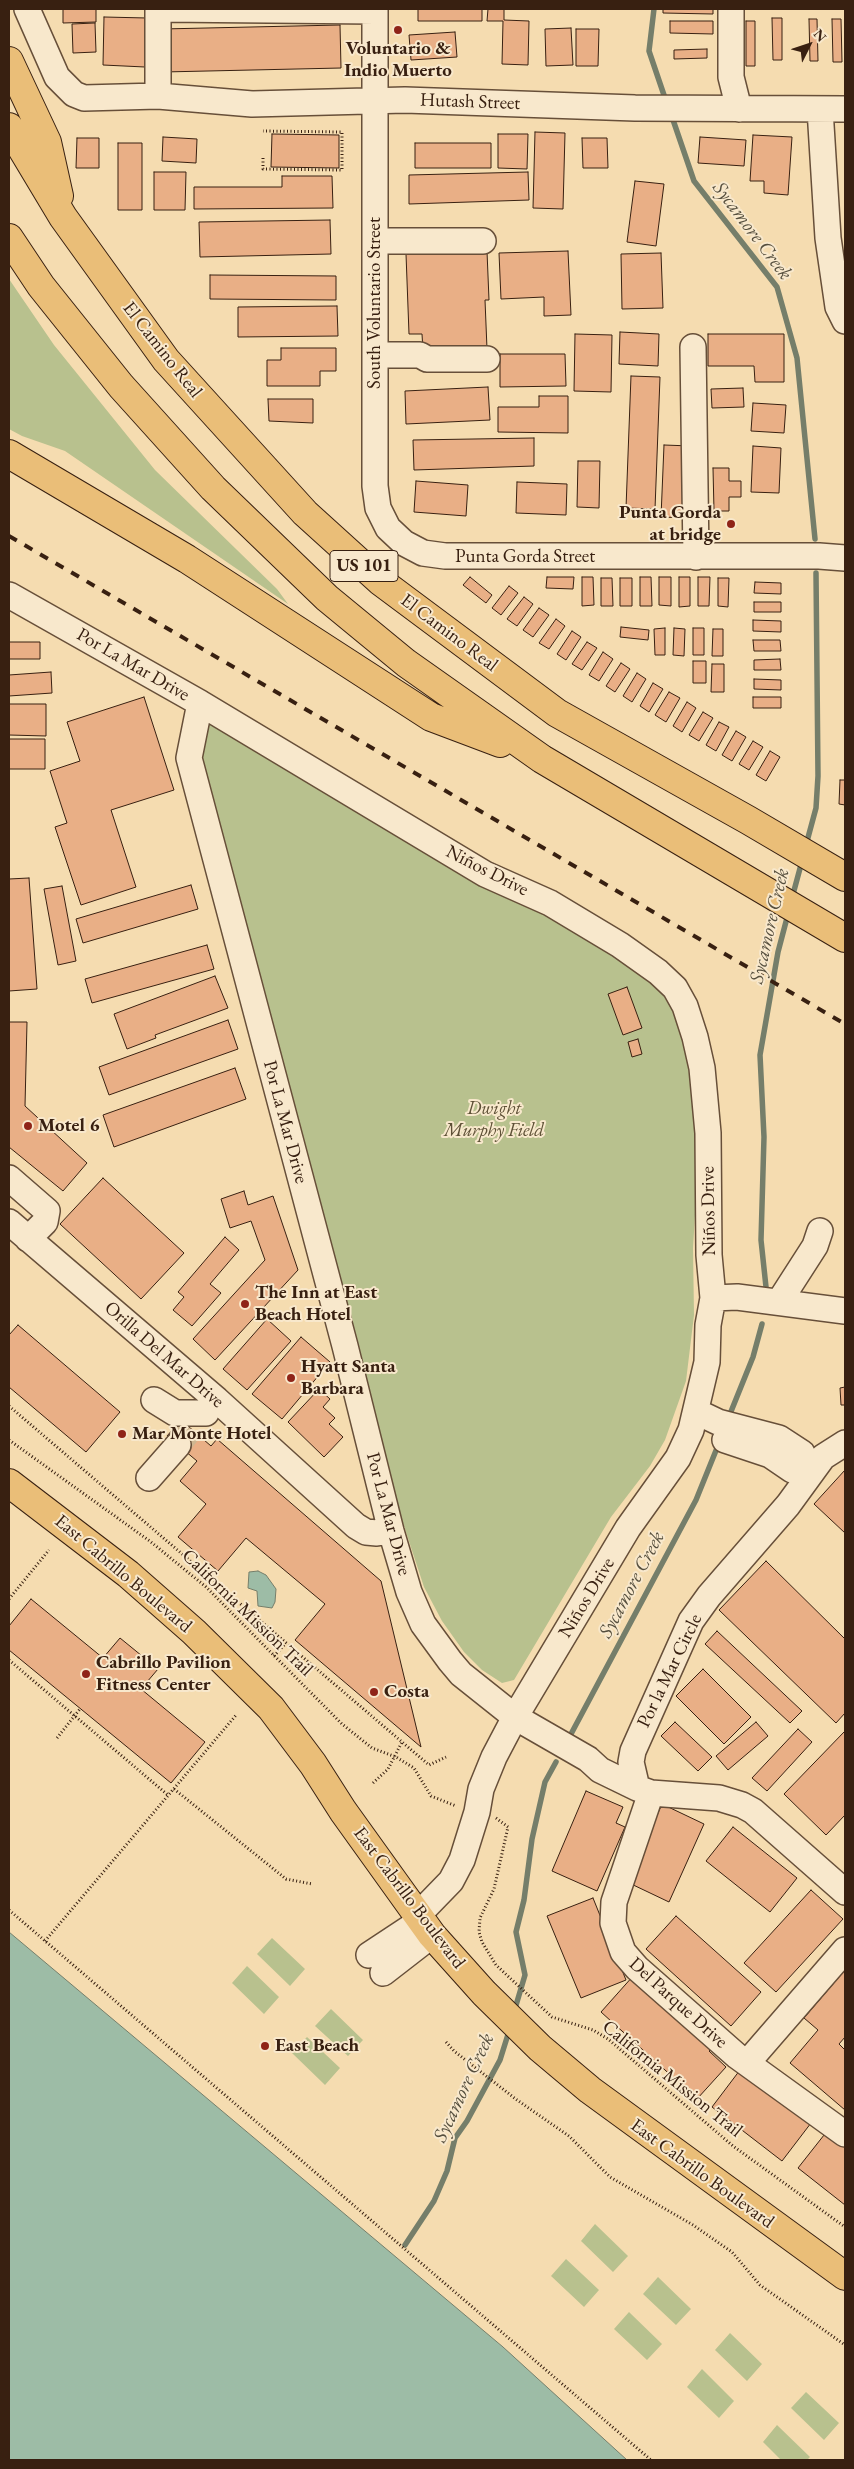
<!DOCTYPE html>
<html>
<head>
<meta charset="utf-8">
<style>
	body { margin:0 }
	#map { position:relative; width:854px; height:2469px; overflow:hidden; background:#f5dcb0; font-family:"EB Garamond",serif }
	canvas { display:block }
	.frame { position:absolute; inset:0; border:10px solid #382011; pointer-events:none }
	.north { position:absolute; left:784px; top:20px; width:50px; height:50px; -webkit-text-stroke:4px #f8e8cc; paint-order:stroke; rotate:49deg; font-size:14px; font-weight:700; line-height:20px; text-align:center; color:#382011 }
	.north::after { content:''; display:block; margin:auto; width:18px; height:22px; background:#382011; clip-path:polygon(50% 0,100% 100%,50% 72%,0 100%) }
</style>
</head>
<body>
<div id="map">
<canvas width="854" height="2469"></canvas>
<div class="frame"></div>
<div class="north">N</div>
</div>
<script>
const context = document.querySelector('canvas').getContext('2d');
context.lineJoin = 'round';
function fill(path, color) { context.fillStyle = color; context.fill(path, 'evenodd'); }
const poly = rows => new Path2D(rows.map(r => 'M' + r).join(''));
function stroke(path, color, width, dash) { context.strokeStyle = color; context.lineWidth = width; context.lineCap = dash ? 'butt' : 'round'; context.setLineDash(dash || []); context.stroke(path); }
function drawText(font, color, halo, rows, align = 'center') {
  context.font = font + ' "EB Garamond",serif'; context.lineWidth = 4; context.setLineDash([]); context.textBaseline = 'middle'; context.strokeStyle = halo; context.fillStyle = color; for (const [text, x, y, turn = 0] of rows) {
    context.save(); context.translate(x, y); context.rotate((+turn || 0) * Math.PI / 180); context.textAlign = isNaN(turn) ? turn : align; if (halo) context.strokeText(text, 0, 0); context.fillText(text, 0, 0); context.restore();
  }
}
fill(poly([
	[9,279,54,345,155,470,277,589,288,604,65,451,22,436,9,429],
	[200,703,652,978,673,1006,693,1069,698,1167,693,1248,694,1315,686,1381,665,1440,650,1466,611,1517,514,1680,502,1683,482,1670,464,1652,442,1621,424,1587,345,1346,189,759],
	[272,1938,305,1969,290,1986,257,1954],
	[247,1966,279,1997,264,2014,232,1983],
	[331,2009,363,2040,348,2056,315,2026],
	[307,2037,340,2068,325,2085,292,2053],
	[595,2224,628,2256,613,2272,581,2241],
	[566,2259,599,2290,584,2307,551,2276],
	[658,2277,691,2309,676,2325,643,2294],
	[629,2312,662,2344,647,2360,614,2329],
	[730,2333,762,2364,747,2381,715,2350],
	[702,2369,734,2401,719,2418,687,2387],
	[806,2392,839,2423,824,2440,791,2408],
	[777,2425,810,2457,807,2460,781,2460,763,2442]
]), '#b8c18e');
const water = poly([
	[258,1571,266,1575,276,1589,275,1602,272,1608,258,1606,257,1591,248,1588,249,1572,258,1571],
	[9,1932,503,2347,627,2460,9,2460,9,1932]
]);
fill(water, '#9dbca6');
stroke(water, '#757e6a', 1);
stroke(poly([
	[654,9,649,51,666,101],
	[671,114,694,181,777,287,797,358,815,539],
	[806,845,816,808,818,776,816,573],
	[792,898,802,861],
	[766,1287,761,1240,764,1137,760,1055,778,952,788,914],
	[730,1414,753,1357,762,1324],
	[571,1734,696,1500,717,1448],
	[514,2012,525,1975,516,1932,524,1900,532,1839,545,1782,556,1762],
	[405,2245,434,2201,447,2171,455,2138,467,2121,500,2060,510,2028]
]), '#757e6a', 5.5);
const building = poly([
	[63,9,96,9,96,22,63,23,63,9],
	[418,9,482,9,482,21,418,21,418,9],
	[488,9,504,9,504,20,529,21,528,65,502,64,503,21,487,21,488,9],
	[663,9,713,9,713,14,663,13,663,9],
	[104,17,147,18,145,67,103,65,104,17],
	[772,18,782,18,782,60,773,60,772,18],
	[809,19,817,19,818,61,810,61,809,19],
	[832,19,841,19,842,62,833,62,832,19],
	[670,21,713,21,713,34,670,33,670,21],
	[746,21,755,21,755,66,746,66,746,21],
	[95,23,96,52,73,53,72,24,95,23],
	[340,25,341,68,163,72,162,29,340,25],
	[571,28,573,65,546,66,545,29,571,28],
	[576,29,599,29,598,66,576,66,576,29],
	[455,32,457,57,411,60,409,35,455,32],
	[707,49,707,58,674,59,674,50,707,49],
	[535,132,565,133,563,209,533,208,535,132],
	[272,134,339,135,339,168,271,167,272,134],
	[498,134,528,134,527,169,498,168,498,134],
	[753,135,792,137,788,195,764,193,764,181,750,181,753,135],
	[163,137,197,139,196,163,162,161,163,137],
	[700,137,746,140,744,166,698,163,700,137],
	[77,138,99,138,99,168,76,168,77,138],
	[582,138,607,138,608,168,583,168,582,138],
	[118,143,142,143,142,210,118,210,118,143],
	[415,143,491,143,491,168,415,168,415,143],
	[154,172,186,172,185,210,154,210,154,172],
	[528,172,529,200,409,204,409,175,528,172],
	[282,176,332,176,333,208,194,209,194,187,282,187,282,176],
	[635,181,664,184,656,246,627,242,635,181],
	[330,220,331,254,200,257,199,222,330,220],
	[487,251,489,300,485,300,487,349,423,351,422,334,409,334,406,254,487,251],
	[568,251,571,315,544,316,544,297,501,299,499,253,568,251],
	[661,253,663,308,622,309,621,254,661,253],
	[210,275,336,276,336,300,210,299,210,275],
	[337,306,338,336,238,337,238,307,337,306],
	[620,332,659,334,658,366,619,364,620,332],
	[575,334,612,335,611,392,574,391,575,334],
	[708,334,784,334,784,382,755,382,754,366,708,366,708,334],
	[281,348,336,348,336,371,320,371,320,386,267,386,267,360,281,360,281,348],
	[500,354,565,354,566,386,500,387,500,354],
	[631,376,660,377,655,509,626,508,631,376],
	[488,387,490,420,406,424,405,391,488,387],
	[743,388,744,407,712,408,711,389,743,388],
	[539,396,568,396,568,433,498,432,498,407,539,407,539,396],
	[268,399,313,399,313,423,269,421,268,399],
	[753,403,786,405,784,433,751,431,753,403],
	[534,438,534,466,414,470,413,440,534,438],
	[664,445,691,446,688,518,661,517,664,445],
	[753,446,781,448,779,493,751,492,753,446],
	[578,461,600,461,599,508,577,507,578,461],
	[713,468,729,468,729,481,741,481,741,497,729,497,729,511,714,511,713,468],
	[416,481,468,485,466,516,414,512,416,481],
	[517,482,567,484,566,515,516,513,517,482],
	[470,577,492,595,486,603,463,585,470,577],
	[547,577,574,577,573,589,546,588,547,577],
	[582,577,593,577,594,605,582,606,582,577],
	[640,577,651,577,652,606,640,606,640,577],
	[659,577,671,577,671,606,659,605,659,577],
	[679,577,690,577,690,606,679,607,679,577],
	[698,577,710,577,709,606,698,606,698,577],
	[601,578,612,578,613,606,601,606,601,578],
	[620,578,632,578,632,606,620,606,620,578],
	[718,578,729,578,728,607,718,606,718,578],
	[755,582,781,583,781,594,754,593,755,582],
	[509,586,518,593,501,615,492,608,509,586],
	[524,597,533,604,517,626,507,619,524,597],
	[754,602,781,602,781,612,754,612,754,602],
	[539,608,549,615,533,637,523,630,539,608],
	[556,619,565,626,549,649,539,643,556,619],
	[753,620,781,621,781,632,753,631,753,620],
	[621,627,649,630,648,640,620,637,621,627],
	[665,628,665,655,655,655,654,629,665,628],
	[674,628,685,629,684,656,673,655,674,628],
	[693,628,704,628,704,655,693,655,693,628],
	[713,629,723,629,723,656,712,656,713,629],
	[572,631,581,637,566,660,557,654,572,631],
	[753,640,780,640,781,651,754,651,753,640],
	[9,642,40,642,40,659,9,659,9,642],
	[587,642,597,648,582,670,572,664,587,642],
	[603,652,613,659,599,681,589,675,603,652],
	[780,659,781,670,754,670,754,660,780,659],
	[693,661,706,661,706,683,693,683,693,661],
	[621,663,630,669,615,692,606,686,621,663],
	[712,664,724,664,724,692,711,692,712,664],
	[51,672,52,693,9,696,9,675,51,672],
	[637,673,646,679,632,702,623,696,637,673],
	[754,679,781,680,781,690,754,689,754,679],
	[653,683,663,689,649,712,640,706,653,683],
	[669,692,680,698,666,722,655,715,669,692],
	[144,697,174,790,111,810,136,887,81,905,55,827,67,823,50,771,80,761,67,722,144,697],
	[753,697,781,697,781,708,753,708,753,697],
	[687,702,696,708,682,732,673,726,687,702],
	[9,704,46,704,46,736,9,735,9,704],
	[703,712,713,718,699,741,689,735,703,712],
	[719,722,729,727,716,751,706,745,719,722],
	[736,731,746,737,732,761,722,755,736,731],
	[9,739,45,739,45,769,9,769,9,739],
	[753,741,763,747,749,770,739,764,753,741],
	[770,751,780,757,766,781,756,775,770,751],
	[840,780,845,780,845,805,839,804,840,780],
	[29,878,37,989,9,991,9,879,29,878],
	[191,885,198,909,83,943,76,919,191,885],
	[62,886,76,961,58,965,44,889,62,886],
	[207,945,214,969,92,1003,85,979,207,945],
	[215,976,228,1008,155,1035,156,1038,127,1049,114,1014,215,976],
	[627,987,642,1028,623,1035,608,994,627,987],
	[228,1020,238,1049,109,1095,99,1067,228,1020],
	[9,1022,27,1022,25,1106,87,1163,63,1191,9,1147,9,1022],
	[638,1039,642,1054,632,1057,628,1042,638,1039],
	[235,1068,246,1099,114,1147,103,1115,235,1068],
	[103,1178,184,1253,141,1299,60,1224,103,1178],
	[244,1191,248,1205,273,1196,298,1270,215,1360,193,1339,265,1260,251,1221,230,1228,221,1199,244,1191],
	[225,1237,239,1250,210,1284,221,1293,192,1326,173,1310,184,1297,178,1292,225,1237],
	[267,1319,291,1341,247,1390,223,1369,267,1319],
	[18,1325,120,1412,86,1452,9,1387,9,1335,18,1325],
	[301,1337,330,1362,282,1419,252,1394,301,1337],
	[845,1387,845,1405,841,1405,840,1388,845,1387],
	[319,1389,330,1399,323,1407,335,1418,329,1424,343,1437,324,1457,288,1422,319,1389],
	[181,1420,211,1446,217,1439,381,1581,421,1747,295,1640,325,1604,246,1538,218,1571,178,1537,206,1504,180,1481,197,1461,167,1436,181,1420],
	[845,1470,845,1533,814,1504,845,1470],
	[766,1561,845,1639,845,1713,836,1723,719,1610,766,1561],
	[31,1599,103,1658,120,1638,158,1669,141,1689,205,1742,171,1783,9,1650,9,1626,31,1599],
	[717,1631,802,1711,790,1723,705,1644,717,1631],
	[703,1669,751,1717,724,1744,676,1696,703,1669],
	[675,1722,712,1757,698,1771,661,1736,675,1722],
	[756,1722,768,1736,728,1770,716,1756,756,1722],
	[798,1729,812,1742,767,1791,752,1778,798,1729],
	[845,1731,845,1815,826,1835,784,1794,845,1731],
	[586,1791,623,1807,616,1823,625,1827,597,1891,552,1871,586,1791],
	[662,1804,704,1824,669,1902,627,1882,662,1804],
	[733,1827,797,1878,770,1912,706,1861,733,1827],
	[811,1890,843,1919,776,1992,744,1963,811,1890],
	[593,1898,626,1980,581,1998,547,1916,593,1898],
	[676,1916,761,1992,731,2026,646,1949,676,1916],
	[845,1970,845,2037,839,2044,845,2050,845,2110,790,2063,818,2030,804,2018,845,1970],
	[634,1975,713,2047,709,2051,726,2067,697,2099,601,2012,634,1975],
	[740,2070,811,2123,782,2161,712,2107,740,2070],
	[828,2130,845,2143,845,2205,798,2168,828,2130]
]);
fill(building, '#e9af86');
stroke(building, '#382011', 1);
stroke(poly([
	[178,1445,191,1429]
]), '#cfb690', 25, [25, 12]);
const minor = poly([
	[27,9,57,77,74,94,84,98,158,96,252,104,405,100,635,108,845,109],
	[163,9,375,11],
	[375,9,375,486,378,508,388,528,404,543,423,553,445,556,819,556,845,558],
	[731,9,731,77,739,109],
	[158,96,158,9],
	[820,109,828,238,838,307,845,321],
	[375,241,483,241],
	[693,347,696,557],
	[375,355,420,355,427,359,487,359],
	[9,595,200,703,485,874,550,903,620,945,658,972,675,988,685,1006,695,1037,702,1068,708,1133,709,1255,713,1298,708,1325,707,1362,691,1430,678,1458,628,1528,515,1717,494,1757,481,1789,477,1812,462,1860,451,1881,418,1915],
	[200,703,189,758,345,1346,391,1531,409,1592,423,1624,450,1661,461,1674,515,1717,588,1759,600,1770,637,1788,651,1793,719,1798,742,1805,753,1811,845,1892],
	[9,1178,47,1211,45,1222,28,1239],
	[9,1222,217,1400,356,1526,366,1532,377,1533,391,1531],
	[713,1298,737,1297,845,1311],
	[779,1302,815,1246,820,1231],
	[154,1400,175,1413,206,1413],
	[697,1412,718,1422,779,1438,802,1453,812,1472],
	[725,1440,770,1455,792,1470,812,1472],
	[149,1478,178,1445],
	[637,1788,631,1762,633,1751,691,1621,709,1596,788,1505,823,1457,845,1443],
	[651,1793,614,1902,613,1923,623,1952,637,1968,737,2056,845,2134],
	[369,1955,422,1920],
	[383,1973,432,1935],
	[747,2063,845,1950]
]);
const major = poly([
	[9,1483,128,1574,194,1632,271,1708,313,1764,343,1811,432,1935,484,1993,540,2048,590,2090,845,2276]
]);
const highway = poly([
	[9,61,47,142,59,196],
	[9,127,63,217,166,360,305,513,380,581,557,713,748,820,845,877],
	[9,238,41,286,121,386,213,488,327,598,406,663,542,759,845,938],
	[9,454,187,559,431,717,500,743]
]);
stroke(minor, '#674f39', 28);
stroke(major, '#382011', 30);
stroke(highway, '#382011', 30);
stroke(poly([
	[263,158,263,169,342,170,342,132,263,131],
	[9,1406,429,1765,446,1757],
	[9,1440,151,1542,206,1587,342,1724,372,1748,396,1757,414,1768,431,1796,456,1806],
	[9,1599,49,1550],
	[274,1656,286,1643],
	[9,1660,169,1796],
	[57,1738,80,1709],
	[373,1783,388,1769,402,1742],
	[174,1789,286,1879,312,1884],
	[496,1818,508,1827,494,1889,480,1918,479,1932,482,1942,496,1965,552,2017,593,2030,608,2039,733,2146,845,2227],
	[9,1910,651,2460],
	[45,1941,237,1714],
	[446,2042,454,2051,517,2100,569,2136,610,2177,693,2225,732,2252,760,2285,845,2345]
]), '#382011', 3, [1, 2.5]);
stroke(minor, '#f8e8cc', 25);
stroke(major, '#eabe78', 28);
stroke(highway, '#eabe78', 28);
stroke(poly([
	[9,536,845,1024]
]), '#382011', 4, [9, 9]);
for (const [x, y, r, color] of [
	[398,30,5,"#8f2418"],
	[731,524,5,"#8f2418"],
	[28,1126,5,"#8f2418"],
	[245,1304,5,"#8f2418"],
	[291,1378,5,"#8f2418"],
	[122,1434,5,"#8f2418"],
	[86,1674,5,"#8f2418"],
	[374,1692,5,"#8f2418"],
	[265,2046,5,"#8f2418"]
]) { const dot = new Path2D(); dot.arc(x, y, r, 0, 2 * Math.PI); context.fillStyle = color; context.fill(dot); stroke(dot, '#f8e8cc', 2); }
for (const [x, y, w] of [
	[364,566,68]
]) { const box = new Path2D(); box.roundRect(x - w / 2, y - 15.5, w, 31, 4); context.fillStyle = '#f8e8cc'; context.fill(box); stroke(box, '#382011', 1); }
drawText('bold 18px', '#382011', null, [
	["US 101",364,566]
]);
drawText('bold 19px', '#382011', '#f8e8cc', [
	["Voluntario &",398,49,"center"],
	["Indio Muerto",398,71,"center"],
	["Punta Gorda",721,513,"right"],
	["at bridge",721,535,"right"],
	["Motel 6",38,1126],
	["The Inn at East",255,1293],
	["Beach Hotel",255,1315],
	["Hyatt Santa",301,1367],
	["Barbara",301,1389],
	["Mar Monte Hotel",132,1434],
	["Cabrillo Pavilion",96,1663],
	["Fitness Center",96,1685],
	["Costa",384,1692],
	["East Beach",275,2046]
], 'left');
drawText('19px', '#382011', '#f8e8cc', [
	["Hutash Street",470,102,2],
	["South Voluntario Street",375,303,-90],
	["El Camino Real",162,350,52],
	["Punta Gorda Street",525,557],
	["El Camino Real",449,633,37],
	["Por La Mar Drive",133,665,30],
	["Niños Drive",487,871,27],
	["Por La Mar Drive",285,1122,75],
	["Niños Drive",709,1211,-91],
	["Orilla Del Mar Drive",164,1355,41],
	["Por La Mar Drive",388,1514,75],
	["East Cabrillo Boulevard",123,1574,40],
	["Niños Drive",587,1598,-59],
	["California Mission Trail",247,1613,44],
	["Por la Mar Circle",670,1671,-64],
	["East Cabrillo Boulevard",409,1898,53],
	["Del Parque Drive",678,2003,42],
	["California Mission Trail",672,2079,39],
	["East Cabrillo Boulevard",702,2174,36]
]);
drawText('italic 19px', '#5e5036', '#f8e8cc', [
	["Dwight",494,1109],
	["Murphy Field",494,1131]
]);
drawText('italic 20px', '#564f3e', '#f8e8cc', [
	["Sycamore Creek",752,231,53],
	["Sycamore Creek",770,926,-77],
	["Sycamore Creek",632,1585,-62],
	["Sycamore Creek",464,2088,-65]
]);
</script>
</body>
</html>
